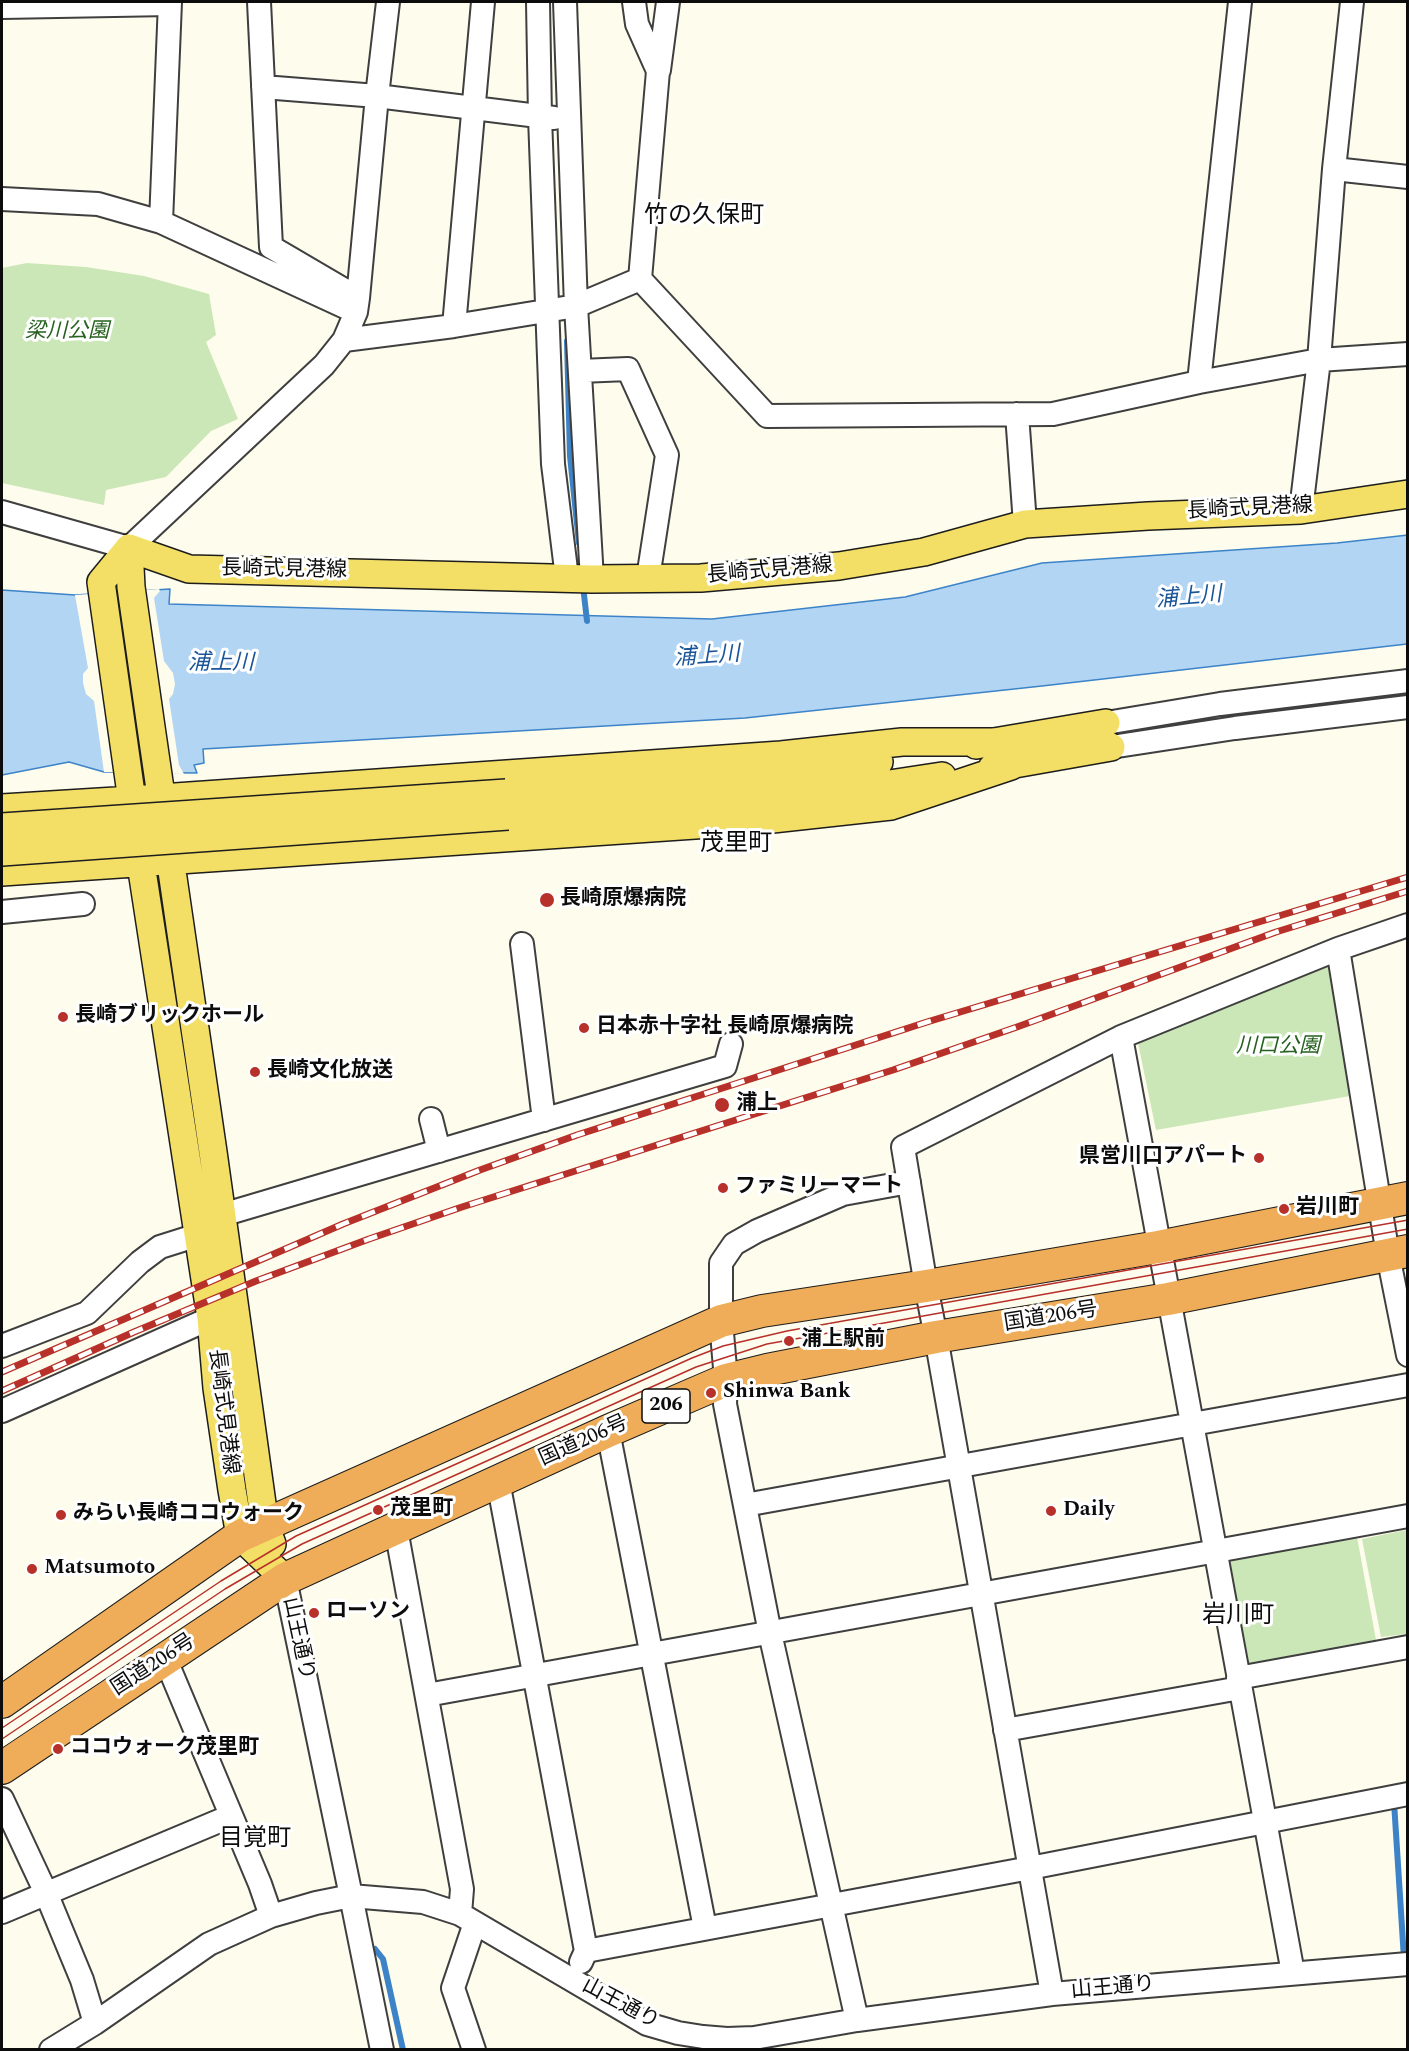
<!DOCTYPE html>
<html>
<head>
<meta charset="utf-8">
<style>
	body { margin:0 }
	#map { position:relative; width:1409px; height:2051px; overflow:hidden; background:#fefcec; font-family:Spectral,serif }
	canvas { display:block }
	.frame { position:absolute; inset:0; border:3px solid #0c0c0c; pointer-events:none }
</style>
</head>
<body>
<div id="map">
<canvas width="1409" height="2051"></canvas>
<div class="frame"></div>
</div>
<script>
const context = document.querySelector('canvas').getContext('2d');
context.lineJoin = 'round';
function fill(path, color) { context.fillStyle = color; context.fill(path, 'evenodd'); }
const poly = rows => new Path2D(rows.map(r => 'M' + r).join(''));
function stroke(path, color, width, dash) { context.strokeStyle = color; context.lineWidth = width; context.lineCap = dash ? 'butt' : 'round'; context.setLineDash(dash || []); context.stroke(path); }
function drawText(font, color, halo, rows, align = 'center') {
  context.font = font + ' Spectral,"Noto Sans JP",serif'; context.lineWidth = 6; context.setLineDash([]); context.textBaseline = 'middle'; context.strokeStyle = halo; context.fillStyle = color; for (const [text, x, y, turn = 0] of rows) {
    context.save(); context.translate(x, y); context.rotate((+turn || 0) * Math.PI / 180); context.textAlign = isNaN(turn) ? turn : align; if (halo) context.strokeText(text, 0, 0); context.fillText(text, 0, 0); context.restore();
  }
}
fill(poly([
	[27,263,86,267,144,276,209,294,216,335,206,342,238,419,211,431,166,477,106,490,104,505,2,483,2,268],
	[1328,961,1350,1096,1156,1130,1138,1043],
	[1407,1530,1407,1634,1381,1637,1362,1539],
	[1357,1537,1376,1640,1246,1665,1227,1560]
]), '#cbe7b7');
const water = poly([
	[1408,535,1407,644,1042,686,745,718,203,749,204,763,194,765,197,773,104,772,69,762,2,775,2,590,75,595,170,589,169,604,712,619,905,597,1042,563,1337,543,1408,535]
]);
fill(water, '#b2d5f4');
stroke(water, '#3c83c8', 1.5);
fill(poly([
	[159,589,160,591,154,598,164,661,173,673,175,684,173,694,169,699,179,765,184,774,104,772,94,701,86,694,83,683,83,674,88,668,75,595]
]), '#fefcec');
stroke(poly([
	[567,341,570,456,579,543],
	[583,586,587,621],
	[1394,1802,1404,1959],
	[375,1949,383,1959,403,2050]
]), '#3c83c8', 6);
const minor = poly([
	[259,2,271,247,358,298],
	[538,2,540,117,553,464,567,578],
	[565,2,576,306,592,579],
	[634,2,637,24,658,71,640,279,767,416,1053,414,1199,382,1319,360,1408,354],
	[2,7,170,4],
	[659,70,668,2],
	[263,87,377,96,554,118],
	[1334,169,1408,177],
	[2,199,98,204,161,222,356,312],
	[161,222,170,2],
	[454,326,483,2],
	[344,340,454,326,576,306,640,279],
	[580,371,628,369,667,455,648,578],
	[1199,382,1240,2],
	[1017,414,1025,524],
	[1301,510,1319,360,1334,169,1352,2],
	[2,512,129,548,324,365,344,340,356,312,358,298,377,96,388,2],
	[1106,723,1220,704,1408,681],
	[1111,747,1235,728,1408,707],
	[2,912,83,904],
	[522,944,544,1120],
	[1338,949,1388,1255,1408,1355],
	[1121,1037,1293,1973],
	[431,1119,439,1151],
	[222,1215,725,1066,731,1044],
	[2,1346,87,1313,140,1262,160,1247,198,1235],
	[2,1411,211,1318],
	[608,1431,705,1928],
	[498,1481,586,1951,581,1962],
	[745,1505,1408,1385],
	[396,1529,462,1889,460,1914],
	[285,1579,351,1896,423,1902,460,1914,647,2024,678,2033,703,2037,727,2039,754,2038,857,2020,1052,1994,1408,1964],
	[165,1658,260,1884,271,1916],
	[1238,1678,1408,1647],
	[427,1695,1408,1516],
	[1005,1730,1240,1688],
	[2,1799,46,1893,82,1980,95,2023],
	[2,1912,231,1816],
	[586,1951,1030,1868,1408,1794],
	[1052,1994,936,1337,926,1286,903,1147,1121,1037,1338,949,1408,925],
	[857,2020,770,1633,725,1404,726,1380,721,1321,721,1263,734,1244,757,1231,843,1194,909,1182],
	[51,2050,95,2023,209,1944,271,1916,316,1903,351,1896,382,2050],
	[474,2050,453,1988,475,1923]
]);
const major = poly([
	[129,548,189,569,592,579,701,578,839,566,924,552,1025,524,1148,516,1301,510,1408,494],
	[129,548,101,582,141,864,211,1318,217,1388,232,1490,240,1536,285,1579],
	[129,548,131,587,151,727,213,1152,265,1525,272,1544],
	[976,745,1106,723],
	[992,768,1111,747],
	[506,793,822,770,879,762],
	[2,808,132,800,781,755,902,742,992,742],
	[508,816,787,795,883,785,942,776],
	[2,872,754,821,891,806,1011,766]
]);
const highway = poly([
	[2,1702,240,1536,721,1321,762,1311,926,1286,1158,1247,1408,1198],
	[2,1768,285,1579,608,1431,726,1380,767,1370,936,1337,1168,1299,1408,1251]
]);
stroke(minor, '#3f3f3f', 26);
stroke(major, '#1d1d1d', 30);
stroke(highway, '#1d1d1d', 34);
stroke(minor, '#fff', 22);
stroke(major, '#f4df66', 27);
stroke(highway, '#efac59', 32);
stroke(poly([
	[2,1728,221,1581,296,1536,692,1358,723,1346,787,1331,1408,1220],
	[2,1739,225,1589,302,1544,696,1367,767,1344,1408,1229]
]), '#b73029', 1.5);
const rail = poly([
	[2,1372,343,1224,480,1170,577,1135,927,1022,1408,877],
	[2,1391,134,1332,256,1281,369,1239,462,1207,893,1070,1017,1027,1276,932,1408,891]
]);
stroke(rail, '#b73029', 7);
stroke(rail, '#fff', 4.5, [14]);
const majorBridge = poly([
	[2,827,506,793],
	[2,852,508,816]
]);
stroke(majorBridge, '#1d1d1d', 30, []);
stroke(majorBridge, '#f4df66', 27);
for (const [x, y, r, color] of [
	[547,900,8,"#b73029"],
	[63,1017,6,"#b73029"],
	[584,1028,6,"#b73029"],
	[255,1072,6,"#b73029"],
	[722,1105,8,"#b73029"],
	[1259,1158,6,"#b73029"],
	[723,1188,6,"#b73029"],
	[1284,1209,6,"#b73029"],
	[789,1341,6,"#b73029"],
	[711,1393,6,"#b73029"],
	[378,1510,6,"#b73029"],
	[1051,1511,6,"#b73029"],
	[61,1515,6,"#b73029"],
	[32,1569,6,"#b73029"],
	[314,1613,6,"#b73029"],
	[58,1749,6,"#b73029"]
]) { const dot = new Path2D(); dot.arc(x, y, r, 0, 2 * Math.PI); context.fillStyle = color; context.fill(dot); stroke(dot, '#fff', 2); }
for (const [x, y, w] of [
	[666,1406,48]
]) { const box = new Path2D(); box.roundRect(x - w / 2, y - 17, w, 34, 4.5); context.fillStyle = '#fff'; context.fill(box); stroke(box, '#0c0c0c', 1.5); }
drawText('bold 20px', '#0c0c0c', null, [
	["206",666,1406]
]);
drawText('italic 21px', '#26611f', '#fff', [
	["梁川公園",67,333],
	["川口公園",1278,1048]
]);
drawText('21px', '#0c0c0c', '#fff', [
	["長崎式見港線",1250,510,-3],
	["長崎式見港線",284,571,1],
	["長崎式見港線",770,572,-5],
	["国道206号",1051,1318,-9],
	["長崎式見港線",222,1412,83],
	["国道206号",584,1442,-24],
	["山王通り",297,1639,78],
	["国道206号",154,1666,-33],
	["山王通り",1113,1989,-5],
	["山王通り",620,2005,28]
]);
drawText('bold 21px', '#0c0c0c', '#fff', [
	["長崎原爆病院",560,900],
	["長崎ブリックホール",75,1017],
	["日本赤十字社 長崎原爆病院",596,1028],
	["長崎文化放送",267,1072],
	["浦上",736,1105],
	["県営川口アパート",1247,1158,"right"],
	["ファミリーマート",735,1188],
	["岩川町",1296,1209],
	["浦上駅前",801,1341],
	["Shinwa Bank",723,1393],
	["茂里町",390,1510],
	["Daily",1063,1511],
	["みらい長崎ココウォーク",73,1515],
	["Matsumoto",44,1569],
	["ローソン",326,1613],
	["ココウォーク茂里町",70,1749]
], 'left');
drawText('italic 22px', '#1a5599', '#fff', [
	["浦上川",1189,599,-5],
	["浦上川",707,658,-4],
	["浦上川",221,665]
]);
drawText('24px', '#0c0c0c', '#fff', [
	["竹の久保町",704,217],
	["茂里町",736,845],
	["岩川町",1238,1617],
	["目覚町",255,1840]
]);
</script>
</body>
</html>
